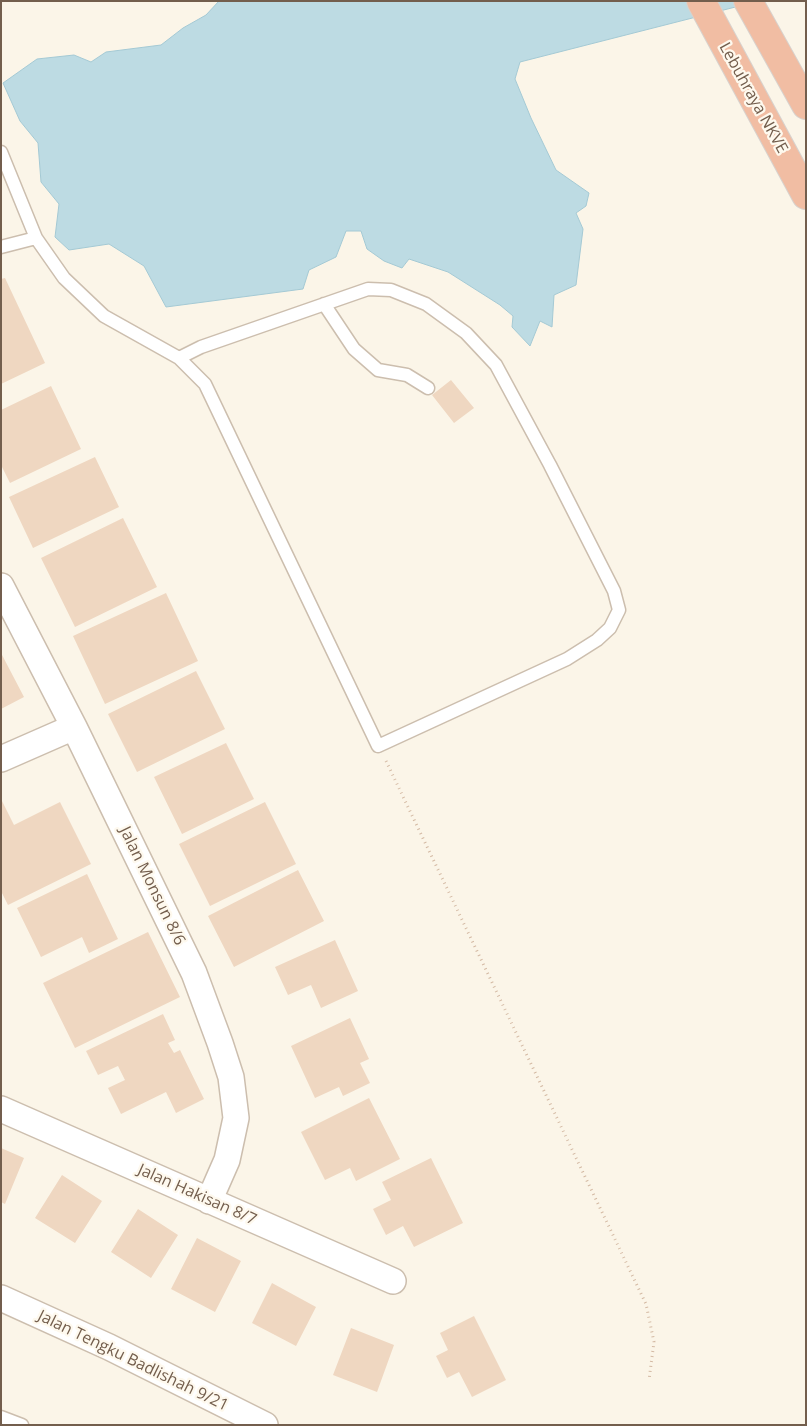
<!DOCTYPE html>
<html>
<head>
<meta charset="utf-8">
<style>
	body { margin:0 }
	#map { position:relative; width:807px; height:1426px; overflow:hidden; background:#fbf5e8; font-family:"Open Sans",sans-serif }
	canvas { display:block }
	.frame { position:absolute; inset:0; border:2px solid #735e4d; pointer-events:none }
</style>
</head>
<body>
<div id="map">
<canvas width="807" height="1426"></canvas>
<div class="frame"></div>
</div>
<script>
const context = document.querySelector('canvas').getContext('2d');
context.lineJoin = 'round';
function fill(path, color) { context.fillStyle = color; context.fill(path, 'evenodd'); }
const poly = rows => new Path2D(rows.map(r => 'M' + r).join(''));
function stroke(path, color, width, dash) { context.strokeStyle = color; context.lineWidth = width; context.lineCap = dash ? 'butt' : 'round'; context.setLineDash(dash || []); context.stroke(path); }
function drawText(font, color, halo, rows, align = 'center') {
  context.font = font + ' "Open Sans",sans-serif'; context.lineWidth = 4.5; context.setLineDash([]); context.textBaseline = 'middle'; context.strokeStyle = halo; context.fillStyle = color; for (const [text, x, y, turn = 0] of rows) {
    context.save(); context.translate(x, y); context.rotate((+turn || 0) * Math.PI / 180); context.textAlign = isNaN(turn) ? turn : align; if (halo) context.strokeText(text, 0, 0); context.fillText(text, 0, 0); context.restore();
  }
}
const water = poly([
	[219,1,759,1,520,62,515,79,531,118,556,170,589,193,586,206,576,213,583,229,576,285,554,295,552,327,540,321,530,346,512,327,513,316,500,305,448,272,409,259,402,268,384,261,367,249,361,231,346,231,336,257,309,270,303,289,166,307,144,266,109,244,69,250,55,237,59,204,41,182,38,143,20,121,3,83,37,59,74,55,91,62,106,52,161,45,183,28,206,15,219,1]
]);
fill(water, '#bddbe3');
stroke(water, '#a4c9d4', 1);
fill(poly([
	[5,278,45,363,1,384,1,279],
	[451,380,474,408,454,423,432,395],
	[51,386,81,449,10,483,1,465,1,410],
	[95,457,119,507,33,548,9,497],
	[123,518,157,587,75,627,41,558],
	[166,593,198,661,105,704,73,636],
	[1,653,24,697,1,709],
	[196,671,225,729,137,772,108,714],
	[226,743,254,799,182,834,154,777],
	[1,799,14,825,60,802,91,864,8,905,1,891],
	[265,802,296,864,210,906,179,844],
	[298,870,324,921,234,967,208,916],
	[87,874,118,939,89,953,82,937,41,957,17,908],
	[148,932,180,997,75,1048,43,983],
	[335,940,358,991,321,1008,311,985,288,995,275,967],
	[163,1014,175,1040,168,1043,174,1053,180,1050,204,1099,176,1113,166,1092,121,1114,108,1088,125,1080,118,1066,98,1075,86,1051],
	[350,1018,369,1059,360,1063,370,1083,343,1096,339,1087,315,1098,291,1046],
	[369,1098,400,1159,356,1181,350,1168,325,1180,301,1132],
	[1,1148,24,1158,5,1204,1,1202],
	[431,1158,463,1223,414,1247,403,1226,386,1235,373,1209,391,1200,382,1182],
	[62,1175,102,1201,75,1243,35,1218],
	[138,1209,178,1235,151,1278,111,1252],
	[197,1238,241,1261,215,1312,171,1289],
	[272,1283,316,1307,296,1346,252,1323],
	[474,1316,506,1380,472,1397,459,1372,447,1378,436,1356,448,1350,440,1333],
	[351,1328,394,1345,377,1392,333,1375]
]), '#efd7c1');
const lane = poly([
	[1,152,36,238,64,278,104,316,179,358,205,384,378,746,567,659,597,640,610,628,619,610,614,591,550,465,496,365,466,333,426,304,391,290,368,289,201,347,179,358],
	[1,247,36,238],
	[324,304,354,349,378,370,407,375,428,388],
	[1,1417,22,1425]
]);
const street = poly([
	[1,586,74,727,194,973,220,1043,231,1077,236,1118,227,1160,209,1201],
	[1,759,74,727],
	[1,1109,393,1281],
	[1,1298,109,1347,265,1425]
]);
const highway = poly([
	[701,1,806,195],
	[748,1,806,105]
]);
stroke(lane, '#ccbeae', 15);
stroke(street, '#ccbeae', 28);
stroke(highway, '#d8d2cd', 30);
stroke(poly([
	[386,761,646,1304,654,1342,649,1380]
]), '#d4baa4', 3, [1, 4]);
stroke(lane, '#fff', 12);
stroke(street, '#fff', 25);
stroke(highway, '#f1bda3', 28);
drawText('16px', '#735e4d', '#fef9ee', [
	["Lebuhraya NKVE",753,98,61],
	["Jalan Monsun 8/6",152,886,64],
	["Jalan Hakisan 8/7",197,1195,24],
	["Jalan Tengku Badlishah 9/21",133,1361,26]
]);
</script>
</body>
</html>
